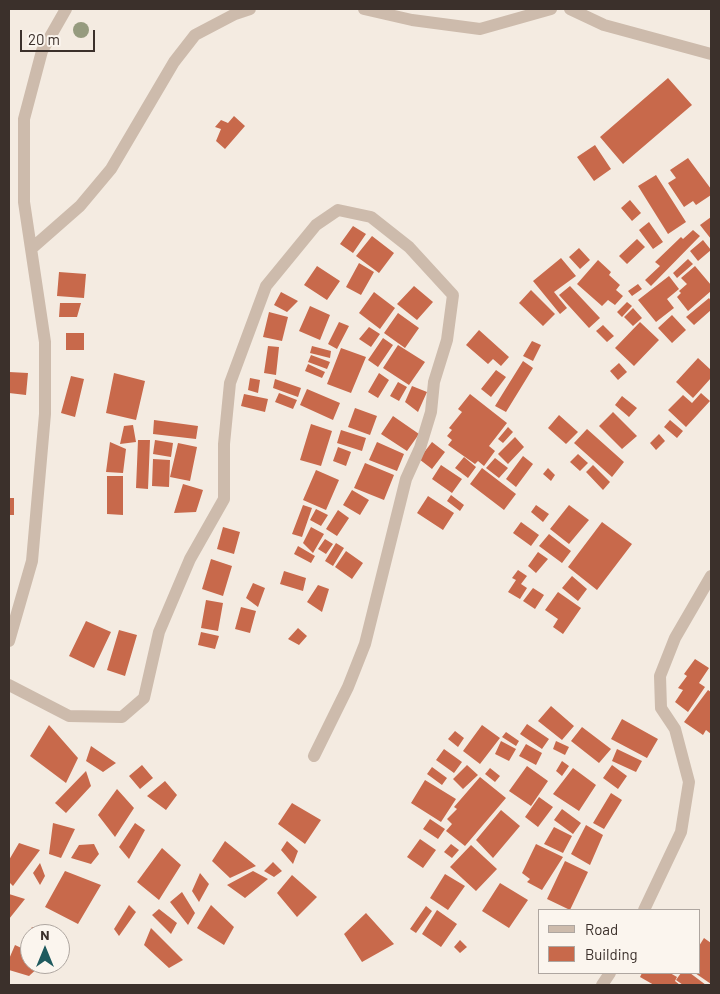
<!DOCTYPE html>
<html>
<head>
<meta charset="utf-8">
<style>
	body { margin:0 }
	#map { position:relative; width:720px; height:994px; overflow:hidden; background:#f4ebe1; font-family:Barlow,sans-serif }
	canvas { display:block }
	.frame { position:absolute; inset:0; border:10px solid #3b302b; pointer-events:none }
	.legend { position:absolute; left:538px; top:909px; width:162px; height:65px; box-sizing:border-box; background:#fbf5ee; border:1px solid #aea6a0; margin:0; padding:6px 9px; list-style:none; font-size:15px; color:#3b302b }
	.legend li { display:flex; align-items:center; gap:10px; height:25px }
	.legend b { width:25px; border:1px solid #aea6a0 }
	.north { position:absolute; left:20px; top:924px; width:50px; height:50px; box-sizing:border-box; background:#fbf5ee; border:1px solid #aea6a0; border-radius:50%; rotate:0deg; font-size:14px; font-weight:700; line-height:20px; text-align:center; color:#3b302b }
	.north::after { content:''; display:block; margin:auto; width:18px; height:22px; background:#1f5a5e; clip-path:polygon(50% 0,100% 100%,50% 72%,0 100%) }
	.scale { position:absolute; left:20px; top:30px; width:75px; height:22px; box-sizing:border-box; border:2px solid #3b302b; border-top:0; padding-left:6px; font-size:15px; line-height:18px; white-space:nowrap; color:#3b302b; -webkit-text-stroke:4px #fbf5ee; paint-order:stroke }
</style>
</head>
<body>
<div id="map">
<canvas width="720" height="994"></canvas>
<div class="frame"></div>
<ul class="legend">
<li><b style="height:6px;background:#cdbbac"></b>Road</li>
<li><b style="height:14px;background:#c8694b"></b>Building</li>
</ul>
<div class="north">N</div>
<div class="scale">20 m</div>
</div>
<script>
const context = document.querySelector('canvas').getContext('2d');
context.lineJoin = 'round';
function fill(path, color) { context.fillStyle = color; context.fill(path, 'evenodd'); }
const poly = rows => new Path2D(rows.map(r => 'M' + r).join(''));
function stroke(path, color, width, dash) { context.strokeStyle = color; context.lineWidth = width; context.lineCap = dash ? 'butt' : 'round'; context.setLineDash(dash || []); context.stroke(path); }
fill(poly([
	[668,78,692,105,623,164,600,137],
	[234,116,245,126,225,149,216,141,221,129,215,127,221,120,228,123],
	[595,145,611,169,594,181,577,157],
	[688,158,711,189,711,195,696,205,693,201,684,207,668,183,676,178,670,170],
	[656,175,686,222,668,234,638,186],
	[630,200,641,213,632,221,621,208],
	[711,217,711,239,700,225],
	[649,222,663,242,653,249,639,230],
	[353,226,366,234,353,253,340,244],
	[693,230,700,236,651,286,645,280,660,266,655,262,681,237,683,239],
	[372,236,394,253,379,273,356,256],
	[637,239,645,247,627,264,619,256],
	[703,240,711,250,698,261,690,251],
	[579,248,590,260,580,269,569,257],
	[561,258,576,276,554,292,567,308,560,314,533,281],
	[688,259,693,264,677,278,673,273],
	[598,260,611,272,609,275,620,285,616,290,623,296,615,305,608,300,602,306,577,284],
	[359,263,374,272,361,295,346,287],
	[317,266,340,281,327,300,304,285],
	[695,266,711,285,711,291,688,311,677,297,681,293,679,291,687,284,681,278],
	[59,272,86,274,84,298,57,296],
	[669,276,679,289,667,299,674,308,656,322,638,300],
	[638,284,642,289,632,296,628,291],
	[414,286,433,302,417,320,397,304],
	[570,286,600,318,589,328,559,295],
	[531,290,555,314,543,326,519,303],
	[281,292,298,301,287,312,274,305],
	[374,292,395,308,380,329,359,313],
	[709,298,711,301,711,310,694,325,686,317],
	[627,302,632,306,622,317,617,312],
	[60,303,81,303,77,317,59,317],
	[310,306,330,315,320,340,299,331],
	[633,308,642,318,633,326,624,317],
	[269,312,288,317,282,341,263,337],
	[398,313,419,328,405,348,384,333],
	[672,315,686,330,672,343,658,328],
	[339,322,349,326,337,349,328,344],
	[640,322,659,340,634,366,615,348],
	[603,325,614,336,607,342,596,331],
	[369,327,380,334,371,347,359,339],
	[479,330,509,357,501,366,493,359,488,364,466,345],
	[66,333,84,333,84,350,66,350],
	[383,338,393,345,378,367,368,360],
	[532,341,541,345,533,361,523,356],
	[398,345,425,362,409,385,383,368],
	[268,346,279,347,276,375,264,373],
	[312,346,331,351,330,358,310,353],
	[341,348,366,357,351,393,327,384],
	[311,355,330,362,327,369,308,362],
	[698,358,711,370,711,378,693,398,676,382],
	[523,361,533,368,506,412,495,406],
	[619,363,627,372,618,380,610,371],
	[308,364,325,372,322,378,305,371],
	[496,370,506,377,491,397,481,389],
	[9,372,28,373,26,395,9,393],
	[114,373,145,381,136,420,106,413],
	[379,373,389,380,378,398,368,392],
	[71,376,84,379,75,417,61,413],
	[250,378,260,380,258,393,248,390],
	[275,379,301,388,298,397,273,388],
	[398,382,407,387,399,401,390,396],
	[412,386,427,392,418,412,405,402],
	[307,389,340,403,333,420,300,405],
	[279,393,297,400,293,409,275,402],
	[701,393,710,401,686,427,668,410,683,395,692,403],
	[244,394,268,399,265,412,241,406],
	[470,394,507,423,489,446,495,451,484,466,478,461,475,464,448,445,452,440,447,436,452,430,449,428,462,412,458,409],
	[622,396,637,408,629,417,615,405],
	[355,408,377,416,370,435,348,427],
	[613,412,637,436,622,449,599,426],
	[559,415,578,432,566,444,548,428],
	[393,416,419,434,407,451,381,434],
	[154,420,198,426,196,439,153,434],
	[670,420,683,431,677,438,664,427],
	[311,424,332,431,321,466,300,460],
	[133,425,136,442,120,444,124,426],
	[508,427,513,432,503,443,498,439],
	[587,429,624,462,612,477,574,443],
	[341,430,366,438,362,451,337,443],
	[659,434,665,441,656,450,650,443],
	[515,437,524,447,508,464,498,454],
	[138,440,150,440,148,489,136,488],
	[155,440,173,443,171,457,153,454],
	[110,442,126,449,123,473,106,472],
	[377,442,404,454,397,471,369,460],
	[432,442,445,452,432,469,419,459],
	[178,443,197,447,190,481,170,477],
	[338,447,351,452,346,466,333,461],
	[578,454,588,463,580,471,570,462],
	[523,456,533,464,516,487,506,479],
	[464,457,476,467,468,478,455,468],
	[495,458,508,468,499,478,486,468],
	[153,459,170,460,169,487,152,486],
	[365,463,394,475,384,500,354,488],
	[441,465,462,479,452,493,432,479],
	[593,465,610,482,603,490,586,472],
	[482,468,516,494,504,510,470,484],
	[548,468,555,475,551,481,543,474],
	[316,470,339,480,326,510,303,500],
	[107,476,123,476,123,515,107,514],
	[183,484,203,490,196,512,174,513],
	[352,490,369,500,360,515,343,505],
	[451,495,464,505,460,511,447,501],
	[428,496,454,513,443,530,417,513],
	[9,498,14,498,14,515,9,515],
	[303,505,312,508,302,537,292,534],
	[536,505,549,514,543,522,531,512],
	[569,505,589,520,569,544,550,529],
	[316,509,328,515,321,526,310,520],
	[338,510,349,518,337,536,326,529],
	[521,522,539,535,531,546,513,533],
	[602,522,632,544,597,590,568,567],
	[223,527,240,532,234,554,217,549],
	[311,527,324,534,313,553,303,543],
	[549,534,571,551,562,563,539,546],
	[325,539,333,544,326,554,318,549],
	[336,543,344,548,333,566,325,561],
	[298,546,315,556,311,563,294,554],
	[346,551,363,563,352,579,335,567],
	[538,552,548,559,536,573,528,566],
	[211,559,232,566,223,596,202,589],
	[518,570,527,576,521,584,527,588,520,599,508,592,516,580,512,578],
	[284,571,306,578,303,591,280,584],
	[572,576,587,589,578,601,562,588],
	[253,583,265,588,258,607,246,598],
	[318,585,329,589,322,612,307,602],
	[533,588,544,595,535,609,523,601],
	[558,592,581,608,563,634,553,627,558,619,545,610],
	[206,600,223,603,218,631,201,628],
	[241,607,256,611,250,633,235,629],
	[86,621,111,632,94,668,69,656],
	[298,628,307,636,299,645,288,639],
	[119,630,137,635,125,676,107,670],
	[201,632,219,636,215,649,198,645],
	[695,659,709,668,699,683,705,687,688,712,675,702,683,690,678,688,687,676,684,674],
	[708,690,711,692,711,734,706,730,703,735,684,722],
	[551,706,574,726,562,740,538,721],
	[622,719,658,739,647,758,611,739],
	[527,724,549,739,542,749,520,734],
	[49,725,78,758,66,783,30,756],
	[482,725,500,738,480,764,463,751],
	[582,727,611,749,599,763,571,741],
	[455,731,464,738,458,747,448,739],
	[506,732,519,741,516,746,502,737],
	[501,741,516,749,509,761,495,754],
	[556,741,569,747,565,755,553,749],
	[526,744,542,753,536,765,519,756],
	[91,746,116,763,103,772,86,761],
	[444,749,462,762,454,773,436,760],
	[617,749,642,761,636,772,612,761],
	[562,761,569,766,562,776,556,771],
	[142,765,153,778,140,789,129,776],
	[467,765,478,775,463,789,453,779],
	[612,765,627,776,618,789,603,778],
	[527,766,548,781,531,806,509,791],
	[432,767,447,778,442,785,427,774],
	[490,768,500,776,495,782,485,774],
	[573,768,596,785,579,811,553,794],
	[86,771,91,786,66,813,55,803],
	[480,777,506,798,465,846,446,831,452,824,447,819,457,809,454,807],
	[425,780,456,799,441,822,411,803],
	[165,781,177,795,166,810,147,796],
	[117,789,134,808,115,837,98,815],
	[611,793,622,800,604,829,593,823],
	[539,797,553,807,538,827,525,817],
	[292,803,321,820,305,844,278,824],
	[562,809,581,823,573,834,554,820],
	[501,810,520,826,493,858,476,840],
	[430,819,445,829,438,839,423,829],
	[53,823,75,829,61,858,49,854],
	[135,823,145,830,129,859,119,847],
	[586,825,603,835,590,865,571,854],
	[554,827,572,836,563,853,544,844],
	[420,839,436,850,423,868,407,857],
	[225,841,256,866,230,878,212,861],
	[287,841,298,851,293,864,281,850],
	[19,843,40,850,13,886,9,882,9,860],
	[94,844,99,854,91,864,71,858,79,845],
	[451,844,459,850,452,858,444,852],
	[536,844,563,857,542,890,527,882,530,879,522,873],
	[471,845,497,869,476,891,450,867],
	[162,848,181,865,159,900,137,882],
	[565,861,588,872,570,910,547,899],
	[273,862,282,871,274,877,264,871],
	[40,863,45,876,40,885,33,873],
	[65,871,101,885,78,924,45,907],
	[253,871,268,879,245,898,227,885],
	[200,873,209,884,199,902,192,891],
	[445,874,465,886,448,910,430,898],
	[292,875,317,897,297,917,277,893],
	[500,883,528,900,509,928,482,911],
	[182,892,195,913,188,925,170,902],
	[9,894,25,899,9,919],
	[129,905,136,912,119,936,114,929],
	[211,905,234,927,224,945,197,928],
	[426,906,432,911,416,933,410,929],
	[159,909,177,923,171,934,152,915],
	[437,910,457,924,441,947,422,934],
	[366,913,394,944,362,962,344,934],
	[32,927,48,934,30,934,30,942,25,939],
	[151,928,183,960,169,968,144,945],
	[704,938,711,943,711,984,695,973,699,973,699,946],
	[460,940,467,947,460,953,454,947],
	[15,945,30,952,30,964,42,964,29,976,9,970,9,959],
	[642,973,670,973,677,977,675,981,680,985,654,985,640,977],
	[681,973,690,973,706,985,683,985,676,980]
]), '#c8694b');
stroke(poly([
	[364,9,412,20,480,29,551,9],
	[570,9,604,25,711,54],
	[31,249,80,206,111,169,174,62,195,35,235,14,250,9],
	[9,641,32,561,45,414,45,342,24,202,24,119,42,51,66,9],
	[9,685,69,716,122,717,144,698,159,632,190,559,224,499,224,444,230,383,266,286,316,225,338,210,371,217,409,247,453,295,447,340,434,382,431,412,420,448,406,479,365,644,348,687,314,756],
	[644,910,681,832,689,782,675,729,661,708,660,676,675,638,711,576],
	[602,985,610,973]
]), '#cdbbac', 12);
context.fillStyle = '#969b7f';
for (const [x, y] of [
	[81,30]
]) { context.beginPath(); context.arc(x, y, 8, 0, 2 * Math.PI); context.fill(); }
</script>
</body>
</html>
